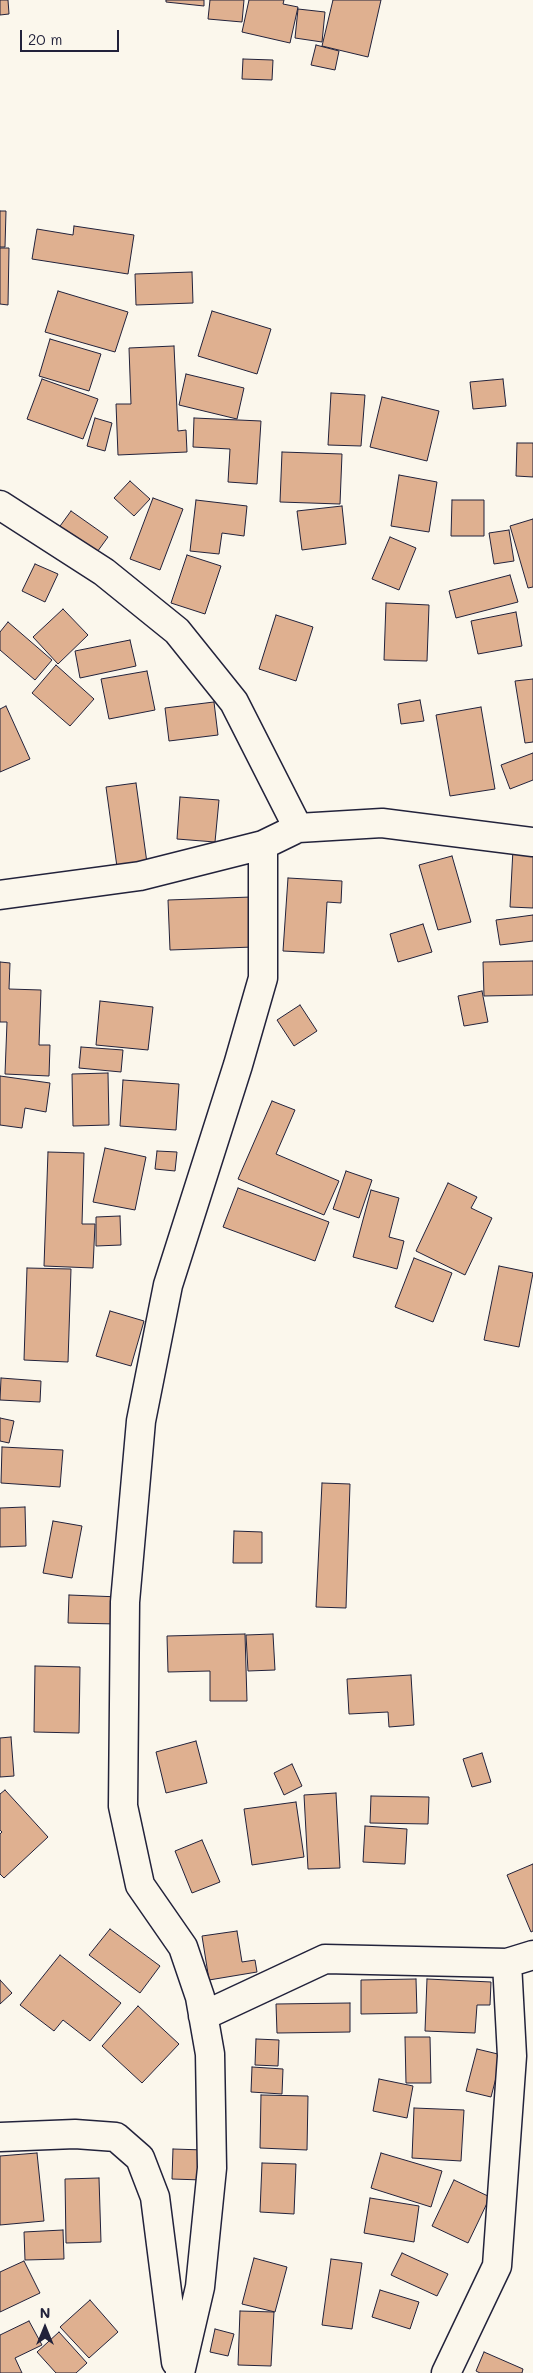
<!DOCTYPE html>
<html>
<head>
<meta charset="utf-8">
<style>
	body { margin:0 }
	#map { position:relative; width:533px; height:2373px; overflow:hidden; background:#fbf7ec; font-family:Mali,sans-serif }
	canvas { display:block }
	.north { position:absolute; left:20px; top:2303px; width:50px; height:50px; -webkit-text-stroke:4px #fbf7ec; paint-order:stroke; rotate:0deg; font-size:14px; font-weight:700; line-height:20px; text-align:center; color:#22223b }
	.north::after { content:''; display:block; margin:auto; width:18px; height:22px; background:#22223b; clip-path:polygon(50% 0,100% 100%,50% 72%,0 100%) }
	.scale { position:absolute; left:20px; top:30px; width:99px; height:22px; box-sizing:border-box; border:2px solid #22223b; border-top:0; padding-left:6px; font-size:15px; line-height:18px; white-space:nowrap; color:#22223b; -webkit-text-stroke:4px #fbf7ec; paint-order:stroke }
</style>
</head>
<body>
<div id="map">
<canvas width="533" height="2373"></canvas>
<div class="north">N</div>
<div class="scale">20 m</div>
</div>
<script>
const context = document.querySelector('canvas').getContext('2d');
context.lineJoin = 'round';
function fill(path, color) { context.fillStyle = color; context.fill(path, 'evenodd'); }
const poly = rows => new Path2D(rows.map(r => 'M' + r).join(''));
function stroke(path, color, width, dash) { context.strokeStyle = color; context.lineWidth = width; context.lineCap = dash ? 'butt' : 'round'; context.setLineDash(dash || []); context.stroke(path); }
const building = poly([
	[0,0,8,0,9,14,0,15,0,0],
	[166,0,204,0,204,6,166,2,166,0],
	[210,0,244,0,242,22,208,19,210,0],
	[249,0,284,0,283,4,298,7,290,43,242,32,249,0],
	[333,0,381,0,368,57,322,46,333,0],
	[298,9,325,12,322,42,295,38,298,9],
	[316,45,339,51,335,70,311,65,316,45],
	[243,59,273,60,272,80,242,79,243,59],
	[0,211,6,211,5,247,0,247,0,211],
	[74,226,134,235,128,274,32,259,37,229,73,235,74,226],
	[0,248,9,248,8,305,0,304,0,248],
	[192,272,193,303,136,305,135,274,192,272],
	[58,291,128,312,115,352,45,332,58,291],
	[212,311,271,329,257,374,198,356,212,311],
	[50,339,101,354,89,391,39,376,50,339],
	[174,346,178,431,186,430,187,452,118,455,116,404,131,404,129,348,174,346],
	[186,374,244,388,237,419,179,405,186,374],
	[42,379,98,399,83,439,27,419,42,379],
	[503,379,506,406,473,409,470,382,503,379],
	[331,393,365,395,361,446,328,445,331,393],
	[382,397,439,411,427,461,370,447,382,397],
	[95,418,112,423,105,451,87,446,95,418],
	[194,418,261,421,257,484,228,482,230,449,193,447,194,418],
	[517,443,533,443,533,477,516,476,517,443],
	[282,452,342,454,340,504,280,502,282,452],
	[399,475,437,482,429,532,391,526,399,475],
	[130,481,150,499,134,516,114,498,130,481],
	[153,498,183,509,160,570,130,559,153,498],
	[196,500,247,506,244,536,222,533,219,554,190,551,196,500],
	[452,500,484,500,484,536,451,536,452,500],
	[342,506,346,544,302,550,297,511,342,506],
	[71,511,108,537,92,559,55,533,71,511],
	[533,519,533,587,528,588,510,526,533,519],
	[509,530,514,561,494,564,489,533,509,530],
	[390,537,416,548,399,590,372,579,390,537],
	[187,555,221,566,205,614,171,603,187,555],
	[35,564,58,574,45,602,22,591,35,564],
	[510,575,518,602,456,618,449,591,510,575],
	[386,603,429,605,427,661,384,660,386,603],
	[63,609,88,635,58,664,33,637,63,609],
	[516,612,522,646,478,654,471,621,516,612],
	[276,615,313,627,296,681,259,669,276,615],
	[8,622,52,660,35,680,0,650,0,632,8,622],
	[130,640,136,666,80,678,75,651,130,640],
	[56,665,94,699,70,726,32,693,56,665],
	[147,671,155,710,109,719,101,679,147,671],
	[533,679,533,742,525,743,515,681,533,679],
	[420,700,424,721,401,724,398,704,420,700],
	[214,702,218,735,169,741,165,708,214,702],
	[6,706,30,759,0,772,0,709,6,706],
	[481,707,495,789,450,796,436,715,481,707],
	[533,753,533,780,510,789,501,765,533,753],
	[136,783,147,863,117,867,106,787,136,783],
	[180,797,219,800,215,842,177,839,180,797],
	[513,849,533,850,533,908,510,907,513,849],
	[452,856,471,922,438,930,419,865,452,856],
	[288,878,342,881,341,903,327,902,324,953,283,951,288,878],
	[251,897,253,947,170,950,168,900,251,897],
	[533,915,533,941,500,945,496,920,533,915],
	[423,924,432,952,398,962,390,934,423,924],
	[533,961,533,995,484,996,483,962,533,961],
	[0,962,10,963,9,989,41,990,39,1045,50,1045,49,1076,5,1074,7,1022,0,1022,0,962],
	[482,991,488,1022,464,1026,458,996,482,991],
	[100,1001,153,1007,148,1050,96,1045,100,1001],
	[300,1005,317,1031,294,1046,277,1020,300,1005],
	[81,1047,123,1050,121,1072,79,1068,81,1047],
	[108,1073,109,1125,73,1126,72,1074,108,1073],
	[0,1076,50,1083,46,1112,25,1108,22,1128,0,1125,0,1076],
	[123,1080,179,1084,176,1130,120,1126,123,1080],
	[272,1101,295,1110,276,1154,339,1181,324,1215,238,1179,272,1101],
	[105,1148,146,1157,135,1210,93,1202,105,1148],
	[157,1151,177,1152,175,1171,155,1169,157,1151],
	[48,1152,84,1153,82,1224,95,1224,93,1268,44,1266,48,1152],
	[346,1171,372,1180,359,1218,333,1209,346,1171],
	[448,1183,477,1197,471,1208,492,1218,465,1275,416,1251,448,1183],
	[238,1188,329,1222,315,1261,223,1227,238,1188],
	[371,1190,399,1198,389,1237,404,1241,397,1269,353,1257,371,1190],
	[120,1216,121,1245,96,1246,96,1217,120,1216],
	[414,1258,452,1273,433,1322,395,1307,414,1258],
	[499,1266,533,1273,519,1347,484,1340,499,1266],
	[27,1268,71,1269,68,1362,24,1360,27,1268],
	[110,1311,144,1321,131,1366,96,1356,110,1311],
	[1,1378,41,1381,40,1402,0,1400,1,1378],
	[0,1418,14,1421,9,1443,0,1441,0,1418],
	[2,1447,63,1450,60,1487,1,1483,2,1447],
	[322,1483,350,1484,346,1608,316,1607,322,1483],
	[25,1507,26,1546,0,1547,0,1508,25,1507],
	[53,1521,82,1526,72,1578,43,1573,53,1521],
	[234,1531,262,1532,262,1563,233,1563,234,1531],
	[69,1595,120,1597,119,1624,68,1623,69,1595],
	[245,1634,247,1701,210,1701,210,1671,168,1672,167,1636,245,1634],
	[273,1634,275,1670,248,1671,246,1635,273,1634],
	[35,1666,80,1667,79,1733,34,1732,35,1666],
	[411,1675,414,1725,389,1727,388,1712,349,1714,347,1679,411,1675],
	[11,1737,14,1776,0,1777,0,1738,11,1737],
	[196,1741,207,1783,166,1793,156,1752,196,1741],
	[482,1753,491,1782,472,1787,463,1759,482,1753],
	[292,1764,302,1786,284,1795,274,1773,292,1764],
	[5,1790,48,1837,4,1878,0,1874,0,1834,2,1832,0,1830,0,1794,5,1790],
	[336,1793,340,1868,308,1869,304,1795,336,1793],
	[371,1796,429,1797,428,1824,370,1823,371,1796],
	[296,1802,304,1857,252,1865,244,1809,296,1802],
	[365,1826,407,1829,405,1864,363,1862,365,1826],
	[202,1840,220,1882,192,1893,175,1851,202,1840],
	[533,1864,533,1931,531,1932,507,1875,533,1864],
	[110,1929,160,1966,140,1993,89,1955,110,1929],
	[237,1931,242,1962,255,1960,257,1972,209,1980,202,1936,237,1931],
	[60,1955,121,2003,90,2041,63,2020,54,2031,20,2005,60,1955],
	[416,1979,417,2013,361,2014,361,1980,416,1979],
	[427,1979,491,1982,490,2005,477,2005,475,2033,425,2031,427,1979],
	[0,1980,12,1993,0,2004,0,1980],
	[350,2003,350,2032,277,2033,276,2004,350,2003],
	[138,2006,179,2044,142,2083,102,2046,138,2006],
	[405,2037,430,2037,431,2083,406,2083,405,2037],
	[256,2039,279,2040,278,2066,255,2065,256,2039],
	[477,2049,502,2055,491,2097,466,2091,477,2049],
	[252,2067,283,2069,282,2094,251,2092,252,2067],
	[379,2079,413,2086,407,2118,373,2111,379,2079],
	[261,2095,308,2096,307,2150,260,2148,261,2095],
	[414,2108,464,2110,461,2161,412,2158,414,2108],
	[173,2149,204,2150,202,2180,172,2179,173,2149],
	[37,2153,44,2221,0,2225,0,2156,37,2153],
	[381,2153,442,2171,431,2207,371,2188,381,2153],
	[262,2163,296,2164,294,2214,260,2212,262,2163],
	[99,2178,101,2242,66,2243,65,2179,99,2178],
	[454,2180,490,2197,468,2243,432,2226,454,2180],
	[370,2198,419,2206,414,2242,364,2233,370,2198],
	[63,2230,64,2259,25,2260,24,2232,63,2230],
	[402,2253,448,2274,437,2296,391,2275,402,2253],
	[254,2258,287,2267,275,2312,242,2304,254,2258],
	[331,2259,362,2263,352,2329,322,2325,331,2259],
	[24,2261,40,2293,0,2312,0,2272,24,2261],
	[380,2290,419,2302,410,2329,372,2317,380,2290],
	[90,2300,118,2332,89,2358,60,2327,90,2300],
	[240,2311,274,2312,271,2366,238,2365,240,2311],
	[29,2321,42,2345,15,2358,22,2373,0,2373,0,2335,29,2321],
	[215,2329,234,2334,228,2356,210,2352,215,2329],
	[59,2332,87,2363,76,2373,56,2373,37,2352,59,2332],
	[484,2352,523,2369,522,2373,480,2373,476,2371,484,2352]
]);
fill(building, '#dfb090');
stroke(building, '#22223b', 1);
const minor = poly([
	[0,505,104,572,177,631,234,702,298,828],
	[0,895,140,876,263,845,298,828,382,823,533,842],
	[203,2016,325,1959,507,1963,533,1955],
	[0,2137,75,2134,116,2137,140,2158,155,2197,176,2362],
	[180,2373,200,2287,212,2168,210,2054,200,1997,183,1947,140,1885,123,1806,125,1602,141,1421,168,1285,238,1065,263,978,263,845],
	[446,2373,497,2266,512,2056,507,1963]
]);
stroke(minor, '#22223b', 31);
stroke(minor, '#fbf7ec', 28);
</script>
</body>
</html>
